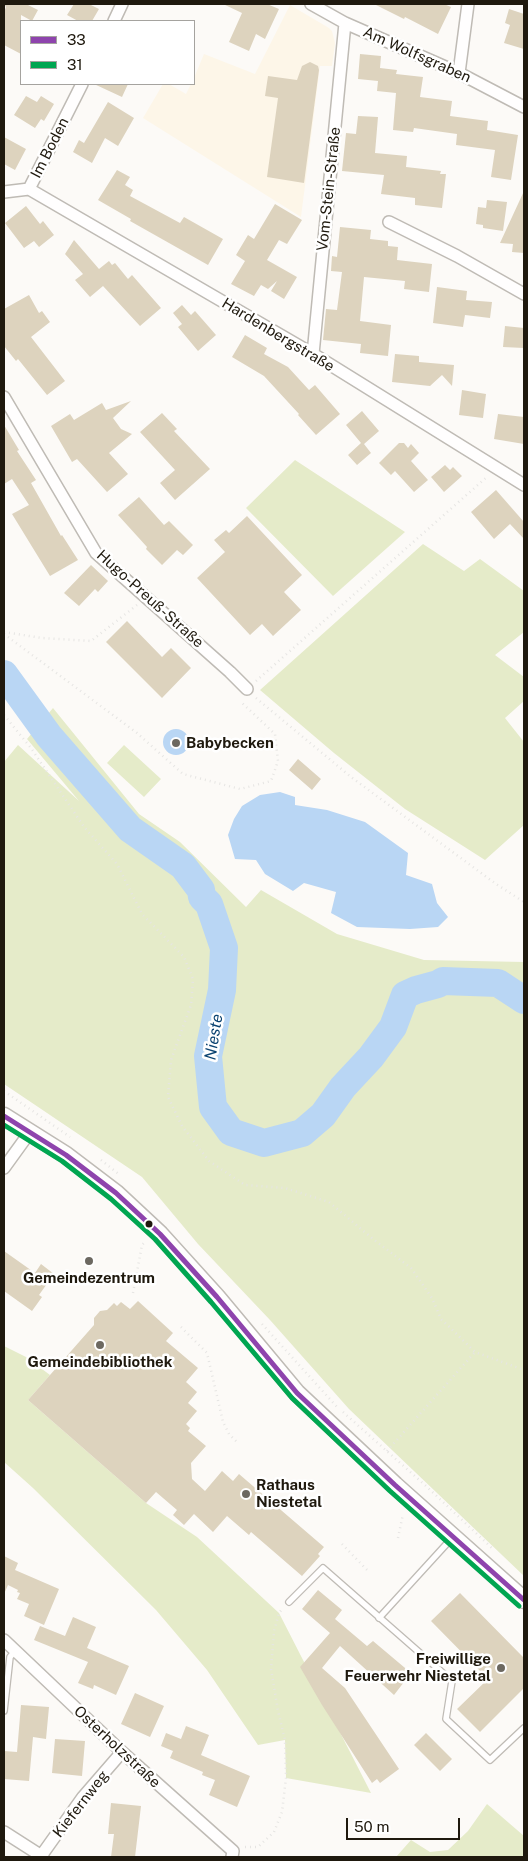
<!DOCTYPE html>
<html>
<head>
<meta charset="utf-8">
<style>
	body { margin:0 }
	#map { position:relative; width:528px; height:1861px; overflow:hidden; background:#fcfaf7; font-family:"Public Sans",sans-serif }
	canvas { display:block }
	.frame { position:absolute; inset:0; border:5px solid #1f190e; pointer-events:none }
	.legend { position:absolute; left:20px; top:20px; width:175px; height:65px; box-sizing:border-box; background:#fff; border:1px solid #a5a39f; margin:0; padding:6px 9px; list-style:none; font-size:15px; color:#1f190e }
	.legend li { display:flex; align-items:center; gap:10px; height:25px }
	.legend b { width:25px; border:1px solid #a5a39f }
	.scale { position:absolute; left:346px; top:1818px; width:114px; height:22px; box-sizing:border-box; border:2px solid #1f190e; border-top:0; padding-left:6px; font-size:15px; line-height:18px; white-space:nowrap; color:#1f190e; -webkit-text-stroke:4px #fff; paint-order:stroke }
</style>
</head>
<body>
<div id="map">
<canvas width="528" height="1861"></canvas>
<div class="frame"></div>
<ul class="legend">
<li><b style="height:6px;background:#8e44ad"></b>33</li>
<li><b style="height:6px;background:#00a651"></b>31</li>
</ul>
<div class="scale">50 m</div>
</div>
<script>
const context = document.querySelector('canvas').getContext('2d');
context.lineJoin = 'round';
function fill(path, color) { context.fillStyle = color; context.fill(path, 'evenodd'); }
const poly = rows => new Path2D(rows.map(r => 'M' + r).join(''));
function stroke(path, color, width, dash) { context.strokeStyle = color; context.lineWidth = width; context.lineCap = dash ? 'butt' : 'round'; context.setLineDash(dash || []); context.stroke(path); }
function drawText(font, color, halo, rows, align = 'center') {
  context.font = font + ' "Public Sans",sans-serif'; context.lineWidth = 5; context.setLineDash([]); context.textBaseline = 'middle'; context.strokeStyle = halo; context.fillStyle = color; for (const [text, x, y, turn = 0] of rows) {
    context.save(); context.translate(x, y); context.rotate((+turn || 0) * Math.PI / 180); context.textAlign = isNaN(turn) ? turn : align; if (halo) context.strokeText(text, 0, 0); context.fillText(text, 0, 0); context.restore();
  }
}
fill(poly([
	[290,5,329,28,332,31,335,43,332,66,320,66,301,217,143,118,163,84,169,84,186,94,191,84,194,84,194,78,204,54,255,74]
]), '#fdf6e8');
fill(poly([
	[295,460,405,532,333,596,246,508],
	[423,544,464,571,480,559,524,591,524,632,495,655,524,677,524,701,505,718,524,742,524,825,485,860,405,809,334,753,260,690],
	[53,708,139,814,180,842,246,907,261,890,337,934,424,960,524,962,524,1576,349,1409,270,1320,198,1244,142,1177,4,1084,4,762,18,745,79,801,27,739],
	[124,745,161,779,144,797,107,763],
	[4,1346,26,1357,50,1375,28,1400,146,1503,197,1537,279,1613,371,1793,286,1778,285,1740,258,1745,207,1670,156,1610,33,1488,4,1462],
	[487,1804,524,1836,524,1857,396,1857,411,1840,430,1852,448,1850,468,1831]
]), '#e5ebc9');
fill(poly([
	'163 742a13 13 0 1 1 26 0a13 13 0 1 1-26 0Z',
	[280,792,295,797,295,805,327,810,365,822,408,853,406,875,432,884,437,903,448,917,438,927,410,929,357,927,331,913,336,892,304,883,293,891,265,874,256,860,235,859,228,835,234,819,242,806,260,795]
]), '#b9d6f4');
stroke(poly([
	[4,674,49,736,130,829,183,866,201,890,202,897,209,904,224,948,222,990,208,1056,213,1107,231,1132,264,1143,302,1133,323,1115,343,1087,371,1057,393,1027,405,995,416,990,438,984,443,981,498,983,524,1000]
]), '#b9d6f4', 28);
fill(poly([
	[4,4,26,4,38,10,32,21,21,15,21,54,4,45,4,12,6,7],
	[74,4,89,4,99,9,92,21,78,21,67,15],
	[223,4,267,4,279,9,265,39,256,34,249,51,229,42,242,13],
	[374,4,444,4,451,7,438,34,405,17,404,19],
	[509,9,524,14,524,49,504,43,510,25,505,23],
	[360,54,381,56,380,68,397,70,396,74,423,77,420,97,452,101,450,116,488,121,487,130,518,135,511,180,491,177,495,150,456,145,457,134,414,128,413,132,393,130,396,93,377,91,378,81,358,79],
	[310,62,318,66,319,70,304,183,267,177,278,98,265,96,268,76,297,80,302,66],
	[94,84,128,84,122,97],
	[26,96,37,102,41,96,54,104,44,121,41,119,35,128,14,115],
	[108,102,134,118,118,146,105,138,92,163,73,152,79,140,84,143],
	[358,116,378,117,375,153,407,156,406,167,441,171,440,174,446,174,442,208,415,205,415,198,381,194,384,175,342,171,346,133,356,134],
	[4,137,26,149,15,170,4,164],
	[117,170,130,177,125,185,133,190,130,196,180,223,184,217,223,239,208,265,130,221,131,219,98,200],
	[524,191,524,253,512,252,513,244,500,243],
	[487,200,507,202,503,231,483,228,483,225,476,224,478,207,486,208],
	[275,204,302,220,287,244,279,240,267,260,297,277,284,299,271,291,277,281,268,289,261,285,254,296,231,284,245,261,236,255,248,235,254,239],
	[26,206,40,224,43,221,54,235,39,247,34,241,24,248,5,223],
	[340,227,371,230,370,239,388,241,388,246,398,247,397,260,432,264,429,292,404,289,405,281,364,277,360,321,391,325,388,356,360,353,361,344,323,340,326,309,337,310,342,272,331,271,332,256,337,257],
	[74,240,99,269,109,261,112,265,115,263,128,279,132,275,161,308,140,326,103,286,90,297,75,280,83,274,65,254],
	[437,287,467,291,466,300,492,302,490,318,465,315,463,327,433,323],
	[29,295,39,313,42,311,50,322,31,337,65,381,47,395,18,359,16,361,4,346,4,309],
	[182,305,191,315,195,311,216,335,198,351,178,327,182,324,173,313],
	[505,326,524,328,524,348,503,347],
	[245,335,267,348,264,354,288,367,309,390,315,385,340,414,316,435,298,415,299,414,264,376,232,357],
	[395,354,419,356,419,362,454,365,452,386,442,375,430,386,392,382],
	[462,390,486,394,483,418,459,415],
	[131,401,113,418,121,429,132,434,109,453,128,474,107,492,77,459,72,462,51,426,70,414,74,420,102,403,106,410],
	[362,411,379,431,364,444,371,453,357,465,348,455,361,443,346,425],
	[162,413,177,429,174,431,210,469,175,500,160,483,175,470,140,432],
	[498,414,524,417,524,444,494,439],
	[4,425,19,450,17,451,36,480,31,483,61,536,62,535,78,560,50,576,12,514,29,505,12,479,4,484],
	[399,443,404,443,408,448,411,444,419,453,411,461,428,480,414,492,395,471,391,475,379,463],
	[445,465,450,470,453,467,462,476,444,492,431,477],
	[496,490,524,522,524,539,510,524,494,539,471,512],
	[139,497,164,525,169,521,193,545,183,555,177,550,162,565,146,549,147,547,118,515],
	[247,516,302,575,284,592,301,610,273,636,262,624,250,635,197,578,225,552,214,540,226,530,229,533],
	[91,565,108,581,98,592,95,589,79,606,64,593],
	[127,621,162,657,171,648,191,668,162,698,106,642],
	[298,759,321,779,312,790,289,770],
	[4,1251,35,1273,41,1264,54,1274,39,1295,42,1297,32,1311,4,1291],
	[138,1301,173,1333,166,1341,198,1368,186,1382,197,1392,188,1403,197,1411,186,1424,190,1428,188,1431,206,1446,191,1463,192,1479,205,1491,222,1471,233,1481,239,1474,324,1547,318,1554,320,1556,302,1576,251,1532,249,1535,227,1516,213,1532,194,1514,184,1525,173,1515,177,1510,156,1492,146,1503,28,1400,94,1325,94,1318,100,1311,107,1310,114,1303,117,1306,121,1302,130,1309],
	[4,1556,18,1563,15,1570,59,1589,44,1625,24,1616,29,1604,17,1599,20,1593,17,1592,18,1590,8,1585,4,1594],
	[318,1590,342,1610,335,1619,367,1646,373,1641,411,1673,394,1695,340,1646,322,1668,345,1688,399,1769,380,1783,377,1779,372,1783,322,1705,300,1667,330,1633,302,1609],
	[460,1593,524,1658,524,1688,480,1732,457,1709,488,1679,431,1621],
	[73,1617,96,1627,87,1648,129,1666,116,1695,94,1685,93,1689,78,1683,88,1662,34,1640,40,1626,65,1636],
	[135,1693,164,1706,150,1737,121,1724],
	[21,1705,49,1707,46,1739,33,1737,29,1781,4,1779,4,1751,17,1752],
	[186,1726,209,1735,201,1755,250,1776,237,1807,209,1795,215,1780,202,1775,203,1772,170,1758,173,1751,161,1746,166,1733,181,1739],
	[426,1733,452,1759,440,1771,414,1745],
	[55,1739,85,1741,82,1776,52,1773],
	[111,1803,141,1806,135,1857,111,1857,114,1834,108,1834]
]), '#ddd3be');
const lane = poly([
	[289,1602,323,1568,452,1681,446,1719,490,1760,524,1728],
	[379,1618,452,1538],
	[4,1711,10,1657,15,1651]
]);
const street = poly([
	[311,4,345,23,459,73,524,107],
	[114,21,122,4],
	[459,73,468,4],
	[29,189,313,354,524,485],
	[4,192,29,189,82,84],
	[389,222,457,256,524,294],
	[313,354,345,23],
	[4,397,96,553,230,672,247,689],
	[4,1168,30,1132],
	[4,1640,122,1752,233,1851,232,1857],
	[4,1832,43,1857],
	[41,1856,83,1797,122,1752]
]);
const secondary = poly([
	[4,1116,66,1155,116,1193,160,1234,217,1297,297,1393,395,1485,524,1600]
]);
stroke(lane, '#bfbbb5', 8);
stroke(street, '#bfbbb5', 14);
stroke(secondary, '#bfbbb5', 19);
stroke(poly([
	[4,632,42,638,91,641,137,605],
	[4,634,137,733,183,774,240,789,271,781,278,761,275,734,240,701],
	[256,681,488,476],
	[256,698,351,777,496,884,524,902],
	[4,715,31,748,84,827,117,864,142,914,184,957,193,979,191,1005,171,1060,168,1097,182,1126,209,1161,245,1185,285,1188,329,1202,373,1239,411,1268,432,1298,441,1319,475,1352,524,1370],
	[4,1091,70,1137],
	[101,1160,120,1175],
	[133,1293,142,1245,146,1241],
	[262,1324,337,1407],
	[181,1327,207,1353,223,1422,229,1434,237,1442],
	[343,1412,426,1486,494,1550],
	[387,1451,475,1352],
	[398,1538,403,1514],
	[342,1544,369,1572],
	[245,1847,258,1847,274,1832,282,1812,286,1778,285,1740,278,1711,271,1669,274,1631,279,1613,283,1608]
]), '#e6e5e3', 2.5, [1, 4]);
stroke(lane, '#fffefe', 5.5);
stroke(street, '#fffefe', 11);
stroke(secondary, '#fffefe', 16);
stroke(poly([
	[4,1116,66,1155,116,1193,160,1234,217,1297,297,1393,395,1485,524,1600]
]), '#8e44ad', 5);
stroke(poly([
	[4,1125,62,1161,111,1199,155,1239,211,1302,292,1398,390,1491,519,1606]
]), '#00a651', 5);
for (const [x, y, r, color] of [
	[176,743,5,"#6c6860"],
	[149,1224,4.5,"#1f190e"],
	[89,1261,5,"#6c6860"],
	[100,1345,5,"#6c6860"],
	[246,1494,5,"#6c6860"],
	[501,1668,5,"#6c6860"]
]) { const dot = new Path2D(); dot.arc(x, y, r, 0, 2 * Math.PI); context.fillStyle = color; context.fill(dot); stroke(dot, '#fff', 2); }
drawText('15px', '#1f190e', '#fff', [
	["Am Wolfsgraben",417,55,24],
	["Im Boden",50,148,-63],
	["Vom-Stein-Straße",329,189,-84],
	["Hardenbergstraße",278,335,31],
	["Hugo-Preuß-Straße",150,599,42],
	["Osterholzstraße",117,1747,43],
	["Kiefernweg",81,1804,-52]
]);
drawText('bold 15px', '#1f190e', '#fff', [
	["Babybecken",186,743],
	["Gemeindezentrum",89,1278,"center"],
	["Gemeindebibliothek",100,1362,"center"],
	["Rathaus",256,1485],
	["Niestetal",256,1502],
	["Freiwillige",491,1659,"right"],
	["Feuerwehr Niestetal",491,1676,"right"]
], 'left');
drawText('italic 16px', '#0b4371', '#fff', [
	["Nieste",214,1037,-81]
]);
</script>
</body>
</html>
